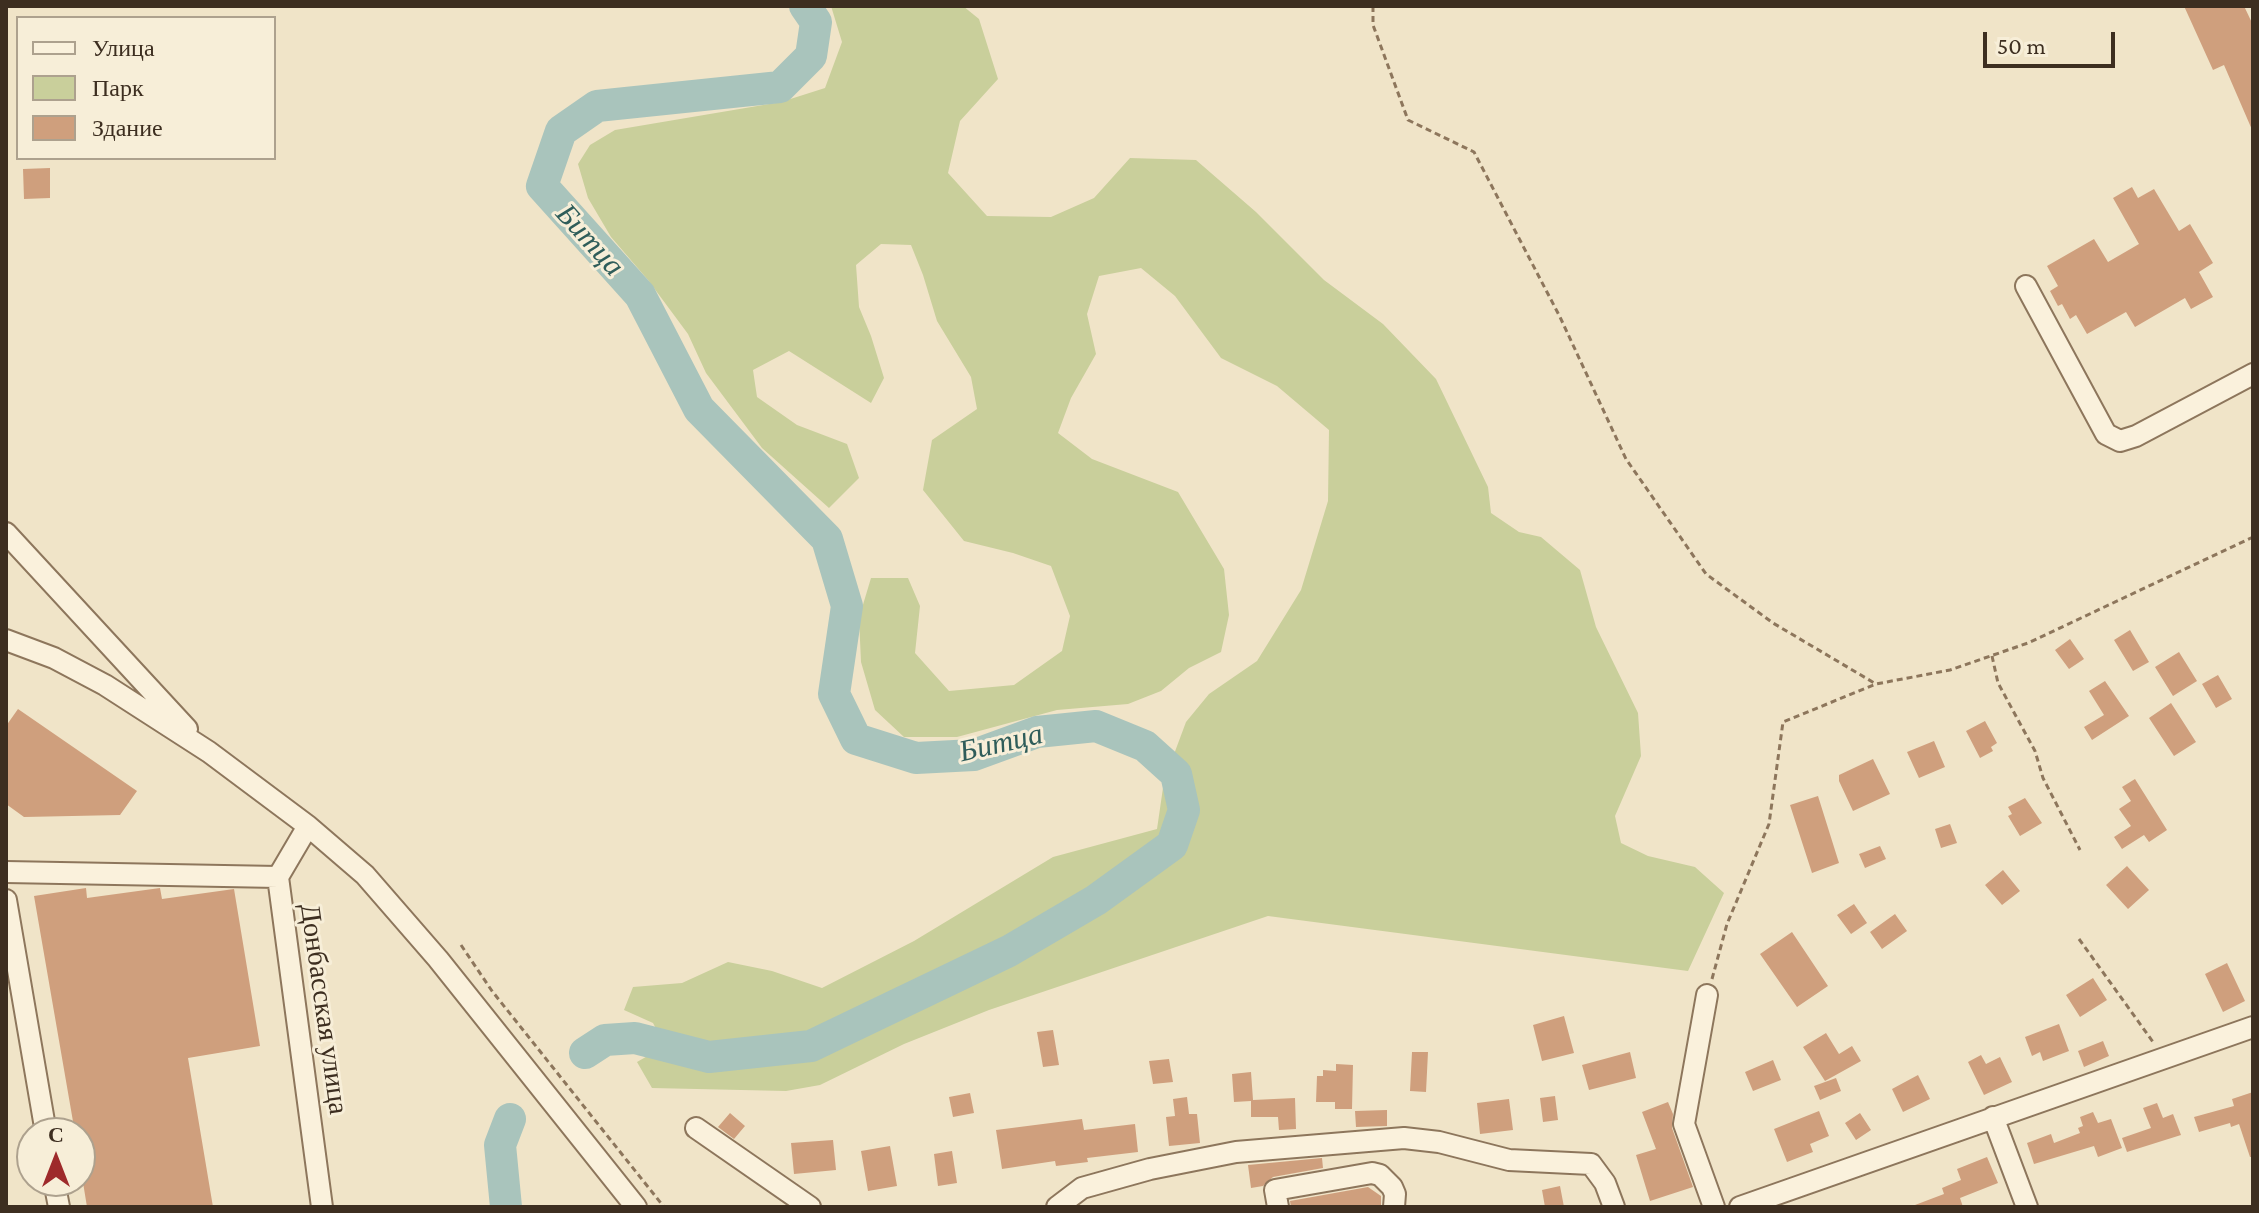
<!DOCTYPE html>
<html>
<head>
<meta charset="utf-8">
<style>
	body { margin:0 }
	#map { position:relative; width:2259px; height:1213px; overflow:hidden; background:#f0e4c8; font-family:"Crimson Pro",serif }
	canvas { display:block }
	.frame { position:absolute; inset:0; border:8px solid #3d2e20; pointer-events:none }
	.legend { position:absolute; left:16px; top:16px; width:260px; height:144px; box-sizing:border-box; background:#f7eed8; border:2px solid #ada18e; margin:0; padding:10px 14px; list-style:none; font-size:24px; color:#3d2e20 }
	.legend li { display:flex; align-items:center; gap:16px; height:40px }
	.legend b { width:40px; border:2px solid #ada18e }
	.north { position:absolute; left:16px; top:1117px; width:80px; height:80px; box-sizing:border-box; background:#f7eed8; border:2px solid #ada18e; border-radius:50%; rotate:0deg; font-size:22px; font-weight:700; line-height:32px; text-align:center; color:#3d2e20 }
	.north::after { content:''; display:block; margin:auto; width:28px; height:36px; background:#9e2a2b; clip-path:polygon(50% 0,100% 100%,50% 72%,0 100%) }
	.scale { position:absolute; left:1983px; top:32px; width:132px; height:36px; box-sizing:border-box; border:4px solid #3d2e20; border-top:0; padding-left:10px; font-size:24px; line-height:28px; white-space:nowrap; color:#3d2e20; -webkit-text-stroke:6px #f7eed8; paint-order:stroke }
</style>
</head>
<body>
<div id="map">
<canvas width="2259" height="1213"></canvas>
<div class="frame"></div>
<ul class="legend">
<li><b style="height:10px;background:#faf1dc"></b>Улица</li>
<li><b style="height:22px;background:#c9cf9b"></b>Парк</li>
<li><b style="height:22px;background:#cf9f7d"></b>Здание</li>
</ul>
<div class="north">С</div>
<div class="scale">50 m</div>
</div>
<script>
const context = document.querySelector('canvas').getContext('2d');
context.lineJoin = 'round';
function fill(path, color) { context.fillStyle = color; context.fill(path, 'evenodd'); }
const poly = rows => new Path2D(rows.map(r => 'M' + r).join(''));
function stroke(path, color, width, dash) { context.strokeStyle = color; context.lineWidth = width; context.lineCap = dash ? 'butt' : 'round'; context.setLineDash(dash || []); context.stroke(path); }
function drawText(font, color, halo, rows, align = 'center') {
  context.font = font + ' "Crimson Pro",serif'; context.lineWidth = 6; context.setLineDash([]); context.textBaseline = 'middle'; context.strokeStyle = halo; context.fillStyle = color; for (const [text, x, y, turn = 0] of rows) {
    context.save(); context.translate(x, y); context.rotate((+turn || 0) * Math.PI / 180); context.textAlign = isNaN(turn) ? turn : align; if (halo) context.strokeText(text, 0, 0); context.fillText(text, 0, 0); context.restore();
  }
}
fill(poly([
	[831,6,963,6,979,19,998,79,960,121,948,173,987,216,1051,217,1094,198,1130,158,1196,160,1256,212,1324,280,1383,324,1436,379,1488,487,1491,513,1519,532,1541,537,1580,570,1596,627,1638,713,1641,756,1615,816,1621,843,1648,856,1695,867,1724,893,1688,971,1268,916,989,1010,904,1044,820,1085,786,1091,652,1088,637,1062,665,1046,653,1023,624,1010,633,987,682,983,728,962,772,971,822,988,914,941,1053,857,1157,829,1164,781,1186,722,1209,694,1257,661,1301,590,1328,501,1329,430,1277,386,1221,358,1175,296,1141,268,1099,276,1087,314,1096,354,1071,398,1058,433,1092,459,1178,492,1224,569,1229,615,1221,652,1189,668,1161,691,1128,704,1057,710,957,737,904,737,875,710,861,662,859,618,871,578,908,578,920,606,915,653,949,691,1014,685,1062,651,1070,616,1051,566,1013,553,964,541,923,490,932,440,977,409,971,377,937,321,923,275,911,245,881,244,856,265,859,307,871,336,884,378,871,403,789,351,753,370,757,397,797,425,847,444,859,478,829,508,762,448,706,373,688,334,648,280,611,237,588,198,578,164,590,145,615,130,781,102,825,88,842,42]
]), '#c9cf9b');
stroke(poly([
	[585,1053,605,1040,635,1038,709,1057,811,1046,1009,951,1096,900,1172,845,1184,810,1176,774,1145,746,1096,726,1037,732,974,755,916,758,856,739,834,694,847,606,827,539,699,409,640,295,542,186,561,131,597,106,780,87,811,56,816,22,805,6],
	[506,1207,500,1145,510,1119]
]), '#a9c4bc', 32);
fill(poly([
	[2184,6,2244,6,2253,25,2253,132,2224,65,2213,70],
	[50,168,50,198,24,199,23,169],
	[2132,187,2138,198,2154,189,2179,231,2190,224,2213,263,2199,272,2213,297,2191,309,2185,298,2135,327,2126,312,2087,334,2076,315,2070,319,2062,304,2058,306,2050,291,2058,286,2047,266,2094,239,2108,262,2139,244,2113,198],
	[2130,630,2149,662,2133,671,2114,640],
	[2070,639,2084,659,2069,669,2055,650],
	[2179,652,2197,681,2173,696,2155,667],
	[2218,675,2232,699,2216,708,2202,684],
	[2105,681,2129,716,2092,740,2084,727,2104,715,2089,691],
	[2171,703,2196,742,2174,756,2149,718],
	[18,709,137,791,120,815,24,817,6,804,6,726],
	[1985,721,1997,743,1991,747,1993,751,1980,758,1966,731],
	[1934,741,1945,767,1919,778,1907,752],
	[1873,759,1890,794,1853,811,1839,781,1839,775],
	[2135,779,2167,830,2149,842,2144,835,2122,849,2114,837,2131,826,2119,809,2131,801,2122,787],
	[1818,796,1839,863,1812,873,1790,805],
	[2025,798,2042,823,2020,836,2008,816,2012,814,2008,807],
	[1950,824,1957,843,1941,848,1935,829],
	[1880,846,1886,859,1865,868,1859,854],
	[2127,866,2149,890,2128,909,2106,885],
	[2003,870,2020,891,2002,905,1985,885],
	[86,888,87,898,160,888,162,899,234,889,260,1046,188,1058,213,1207,87,1207,80,1164,80,1133,75,1133,34,896],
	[1854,904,1867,923,1851,934,1837,915],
	[1895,914,1907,931,1882,949,1870,932],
	[1792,932,1828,986,1797,1007,1760,954],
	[2227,963,2245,1001,2223,1012,2205,974],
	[2093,978,2107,1000,2080,1017,2066,995],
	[1564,1016,1574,1053,1542,1061,1533,1025],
	[2059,1024,2069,1051,2043,1061,2040,1052,2032,1056,2025,1037],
	[1053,1030,1059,1065,1043,1067,1037,1032],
	[1826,1033,1839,1054,1852,1046,1861,1061,1825,1081,1803,1047],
	[2103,1041,2109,1056,2084,1067,2078,1051],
	[1412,1052,1428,1052,1426,1092,1410,1091],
	[1630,1052,1636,1078,1589,1090,1582,1065],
	[1981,1055,1986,1064,2000,1057,2012,1082,1984,1095,1968,1062],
	[1169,1059,1173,1082,1153,1084,1149,1061],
	[1773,1060,1781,1080,1753,1091,1745,1072],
	[1336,1064,1353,1065,1352,1109,1335,1109,1335,1102,1316,1102,1317,1076,1323,1076,1323,1070,1336,1071],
	[1251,1072,1253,1100,1295,1098,1296,1129,1279,1130,1278,1117,1251,1117,1251,1101,1234,1102,1232,1074],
	[1918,1075,1930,1099,1903,1112,1892,1089],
	[1836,1078,1841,1091,1820,1100,1814,1086],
	[2253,1092,2253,1157,2250,1157,2239,1124,2231,1127,2230,1123,2199,1132,2194,1117,2234,1106,2232,1099],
	[970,1093,974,1113,953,1117,949,1097],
	[1555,1096,1558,1120,1543,1122,1540,1098],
	[1187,1097,1189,1114,1197,1114,1200,1143,1169,1146,1166,1117,1175,1116,1173,1099],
	[1509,1099,1513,1130,1480,1134,1477,1103],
	[1668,1102,1673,1114,1672,1128,1693,1187,1650,1201,1636,1155,1656,1149,1642,1112],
	[2157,1103,2163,1118,2173,1114,2181,1135,2127,1152,2122,1138,2151,1128,2143,1108],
	[1387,1110,1387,1126,1356,1127,1355,1111],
	[1819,1111,1829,1136,1810,1144,1813,1152,1787,1162,1774,1129],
	[2093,1112,2098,1123,2111,1119,2122,1148,2098,1157,2094,1146,2034,1164,2027,1143,2051,1134,2054,1143,2080,1133,2078,1128,2083,1126,2080,1117],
	[730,1113,745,1126,734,1139,718,1127],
	[1860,1113,1871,1130,1856,1140,1845,1123],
	[1082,1119,1084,1130,1135,1124,1138,1152,1087,1158,1088,1162,1056,1166,1055,1161,1002,1169,996,1130],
	[833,1140,836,1170,794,1174,791,1143],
	[890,1146,897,1186,868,1191,861,1151],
	[952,1151,957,1183,938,1186,934,1154],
	[1987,1157,1998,1183,1960,1198,1963,1207,1915,1207,1915,1205,1944,1194,1942,1188,1961,1180,1957,1169],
	[1322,1158,1323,1168,1273,1177,1263,1186,1251,1188,1248,1165],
	[1560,1186,1564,1207,1545,1207,1542,1190],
	[1368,1187,1381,1196,1381,1207,1291,1207,1290,1201]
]), '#cf9f7d');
const minor = poly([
	[2026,286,2106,434,2120,441,2136,436,2253,374],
	[6,533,187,729],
	[6,640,54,658,105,685,209,752,308,826,365,875,438,959,636,1207],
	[308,826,278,877,322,1207],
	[6,872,278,877],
	[6,900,46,1133],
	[1707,995,1684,1124,1714,1207],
	[1993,1117,2027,1207],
	[696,1128,810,1207],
	[54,1181,59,1207],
	[1057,1207,1082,1188,1150,1169,1236,1152,1404,1138,1439,1142,1509,1160,1591,1164,1605,1183,1614,1207],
	[1278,1207,1275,1190,1372,1173,1380,1175,1392,1187,1395,1194,1394,1207],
	[1740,1207,2253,1027]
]);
stroke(minor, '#8d765c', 24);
stroke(poly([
	[1373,6,1373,25,1408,120,1474,152,1560,317,1626,459,1706,574,1773,623,1876,684],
	[1992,656,1998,683,2035,751,2043,778,2080,850],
	[2079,939,2153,1042],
	[461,945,492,991,664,1207],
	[1712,979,1727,924,1769,824,1783,722,1876,684,1950,670,2028,643,2253,537]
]), '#8d765c', 3, [6, 4]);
stroke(minor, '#faf1dc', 20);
drawText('28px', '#3d2e20', '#f7eed8', [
	["Донбасская улица",324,1009,82]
]);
drawText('italic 30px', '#2f5d5a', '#f7eed8', [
	["Битца",590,240,48],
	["Битца",1001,743,-13]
]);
</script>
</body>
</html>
